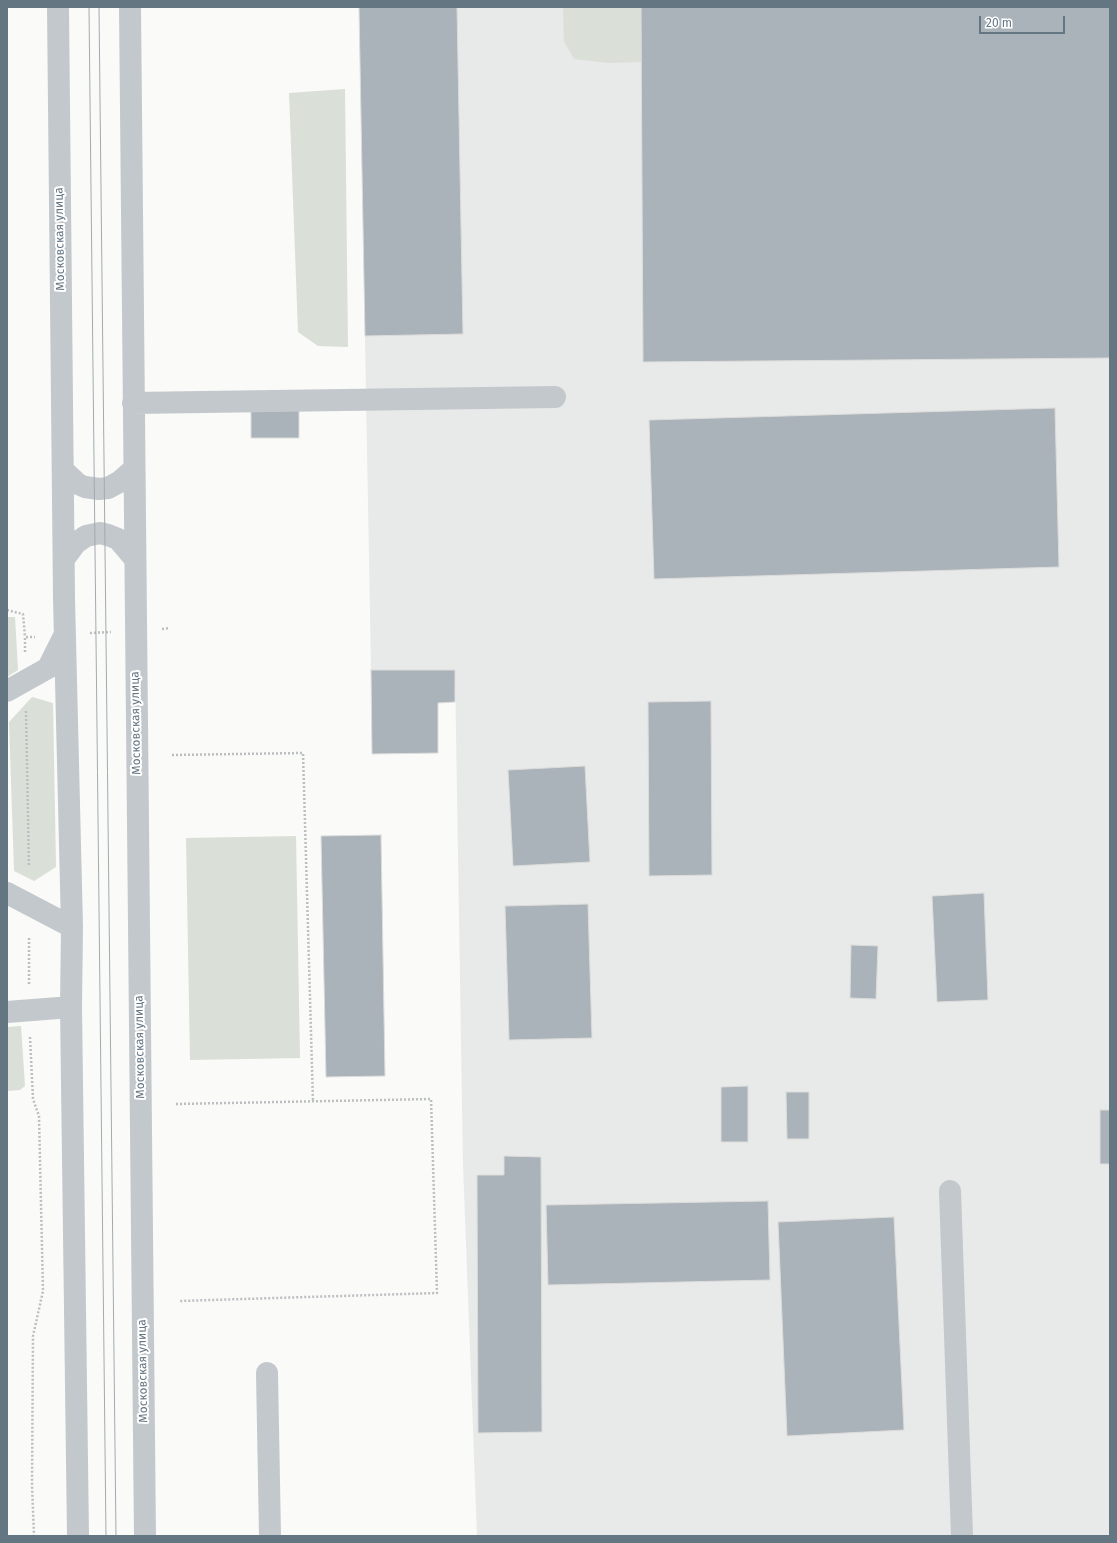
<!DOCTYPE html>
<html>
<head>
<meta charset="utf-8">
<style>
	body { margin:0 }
	#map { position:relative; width:1117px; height:1543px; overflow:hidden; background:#fafaf8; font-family:"Fira Sans",sans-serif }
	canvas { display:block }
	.frame { position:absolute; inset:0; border:8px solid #657683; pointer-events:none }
	.scale { position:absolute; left:979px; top:16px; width:86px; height:18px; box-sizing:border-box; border:2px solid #657683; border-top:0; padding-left:5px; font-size:12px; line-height:14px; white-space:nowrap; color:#657683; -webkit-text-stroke:3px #fff; paint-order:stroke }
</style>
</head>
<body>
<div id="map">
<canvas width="1117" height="1543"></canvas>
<div class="frame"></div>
<div class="scale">20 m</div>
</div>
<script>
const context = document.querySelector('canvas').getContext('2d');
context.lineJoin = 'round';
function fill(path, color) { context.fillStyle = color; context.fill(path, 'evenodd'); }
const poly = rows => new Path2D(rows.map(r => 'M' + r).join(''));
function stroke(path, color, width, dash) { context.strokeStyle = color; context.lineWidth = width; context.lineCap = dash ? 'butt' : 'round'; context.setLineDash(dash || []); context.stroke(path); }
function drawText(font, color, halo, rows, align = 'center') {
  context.font = font + ' "Fira Sans",sans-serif'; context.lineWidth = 4; context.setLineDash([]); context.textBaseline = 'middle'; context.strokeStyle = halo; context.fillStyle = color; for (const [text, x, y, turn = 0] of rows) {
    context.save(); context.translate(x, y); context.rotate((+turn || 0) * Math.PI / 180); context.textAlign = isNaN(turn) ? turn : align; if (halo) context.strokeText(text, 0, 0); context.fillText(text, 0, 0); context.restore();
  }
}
fill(poly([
	[359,7,1110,7,1110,1536,477,1536,463,1165,455,670,371,670]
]), '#e8e9e9');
fill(poly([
	[563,7,641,7,641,62,608,63,574,59,564,41],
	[345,89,348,347,318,346,298,332,289,93],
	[7,617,15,617,18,670,7,677],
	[32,697,53,703,56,867,34,881,14,871,9,722],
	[296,836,300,1058,190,1060,186,838],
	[21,1026,25,1086,20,1090,7,1091,7,1027]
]), '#dadfd7');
const building = poly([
	[359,7,457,7,463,334,365,336,359,7],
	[641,7,1110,7,1110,358,643,362,641,7],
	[251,407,299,407,299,438,251,438,251,407],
	[1055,408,1059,567,654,579,649,420,1055,408],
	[371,670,455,670,455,702,438,703,438,753,372,754,371,670],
	[711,701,712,875,649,876,648,702,711,701],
	[585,766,590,862,513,866,508,770,585,766],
	[381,835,385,1076,326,1077,321,836,381,835],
	[984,893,988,1000,937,1002,932,896,984,893],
	[588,904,592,1038,509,1040,505,906,588,904],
	[851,945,878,946,876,999,850,998,851,945],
	[748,1086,748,1142,721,1142,721,1087,748,1086],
	[786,1092,809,1092,809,1139,787,1139,786,1092],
	[1100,1110,1110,1110,1110,1164,1100,1164,1100,1110],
	[504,1156,541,1157,542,1432,478,1433,477,1175,504,1175,504,1156],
	[768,1201,770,1280,548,1285,546,1205,768,1201],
	[894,1217,904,1430,787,1436,778,1222,894,1217]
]);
fill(building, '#aab3b9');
stroke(building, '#dcdcda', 1);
stroke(poly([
	[7,610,23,614,25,637],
	[162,629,169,628],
	[90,633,111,632],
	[25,652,25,637,35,637],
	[26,711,29,867],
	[172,755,303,753,313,1102],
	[29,984,29,938],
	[30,1037,33,1099,39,1116,43,1291,33,1336,32,1485,34,1536],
	[176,1104,431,1099,437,1293,179,1301]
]), '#bbbfc2', 2.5, [2, 2]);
stroke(poly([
	[58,7,64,598,72,927,71,1007,78,1536],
	[130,7,145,1536],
	[133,403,555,397],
	[63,470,78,484,85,487,99,489,108,488,119,482,134,469],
	[64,559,76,543,86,536,100,533,108,535,118,539,134,558],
	[7,691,48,668,63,638],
	[7,893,72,927],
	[7,1012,71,1007],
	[950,1191,962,1536],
	[267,1373,270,1536]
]), '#c3c8cc', 22);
stroke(poly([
	[89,7,106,1536],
	[99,7,116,1536]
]), '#a2aab0', 1);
drawText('12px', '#657683', '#fff', [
	["Московская улица",60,239,-91],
	["Московская улица",136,723,-91],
	["Московская улица",140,1047,-91],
	["Московская улица",143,1371,-91]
]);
</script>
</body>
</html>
